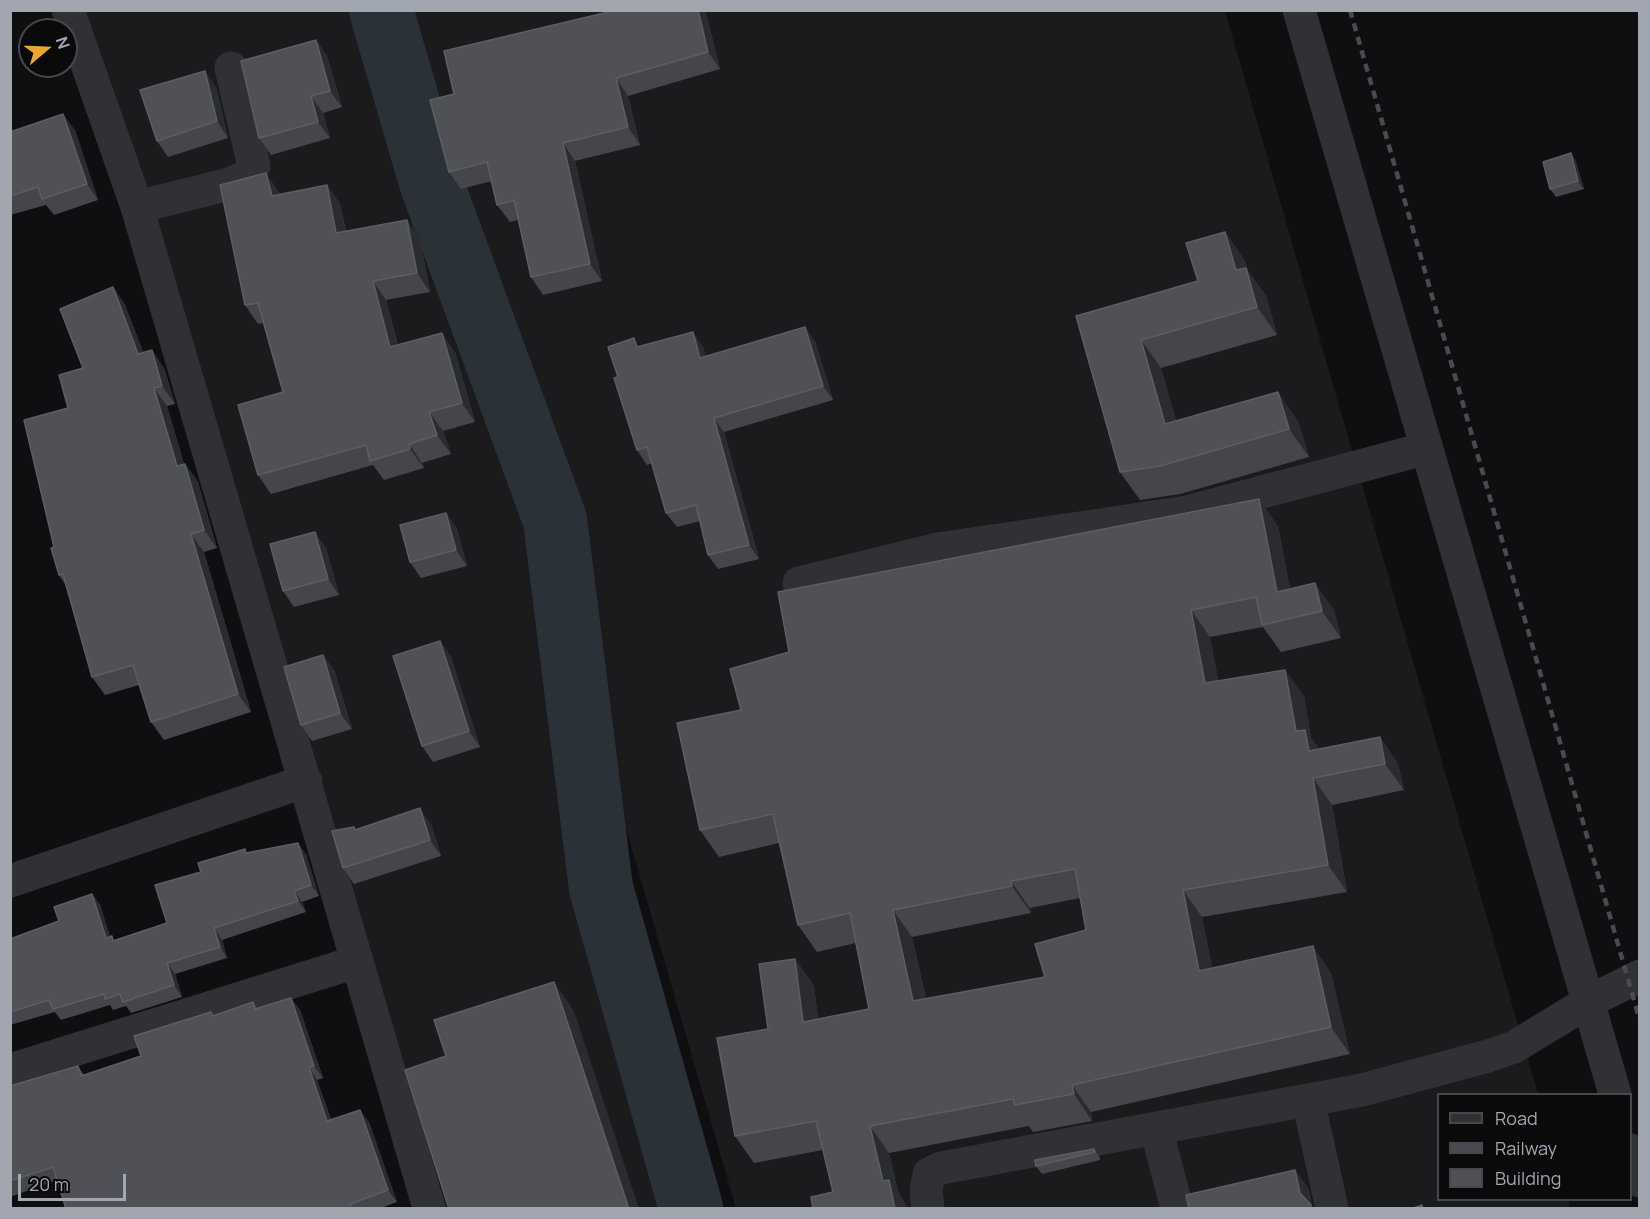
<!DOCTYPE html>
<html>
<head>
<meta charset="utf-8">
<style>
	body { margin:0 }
	#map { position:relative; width:1650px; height:1219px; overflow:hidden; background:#0f0f11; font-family:Manrope,sans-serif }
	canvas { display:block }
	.frame { position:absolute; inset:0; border:12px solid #a1a6b1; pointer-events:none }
	.legend { position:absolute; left:1437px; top:1093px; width:195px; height:108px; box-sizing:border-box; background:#0a0a0b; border:2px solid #46484d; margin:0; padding:8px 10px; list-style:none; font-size:18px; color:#a1a6b1 }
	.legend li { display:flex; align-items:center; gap:12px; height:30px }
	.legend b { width:30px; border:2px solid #46484d }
	.north { position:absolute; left:18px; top:18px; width:60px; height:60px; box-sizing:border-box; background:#0a0a0b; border:2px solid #46484d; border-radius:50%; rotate:71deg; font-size:16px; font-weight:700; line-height:24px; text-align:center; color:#a1a6b1 }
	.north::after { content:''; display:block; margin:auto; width:21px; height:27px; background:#e9a72f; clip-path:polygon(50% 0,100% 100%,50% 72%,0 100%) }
	.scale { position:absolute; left:18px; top:1174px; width:108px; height:27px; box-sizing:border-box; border:3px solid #a1a6b1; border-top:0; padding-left:8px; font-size:18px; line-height:21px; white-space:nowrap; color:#a1a6b1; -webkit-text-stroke:4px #0a0a0b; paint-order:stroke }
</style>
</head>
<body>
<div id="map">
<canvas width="1650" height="1219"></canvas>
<div class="frame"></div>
<ul class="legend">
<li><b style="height:8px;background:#303135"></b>Road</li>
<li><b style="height:8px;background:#4a4b50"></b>Railway</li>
<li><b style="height:16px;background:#4f5157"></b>Building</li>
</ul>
<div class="north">N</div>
<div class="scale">20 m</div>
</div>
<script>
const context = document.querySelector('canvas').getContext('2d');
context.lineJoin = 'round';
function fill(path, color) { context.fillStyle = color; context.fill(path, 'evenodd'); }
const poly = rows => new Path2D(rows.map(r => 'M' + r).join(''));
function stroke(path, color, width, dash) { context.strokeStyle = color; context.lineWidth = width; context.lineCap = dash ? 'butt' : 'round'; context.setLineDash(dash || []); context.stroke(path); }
fill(poly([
	[66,11,365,11,429,223,504,447,688,1208,441,1208],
	[389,11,1225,11,1538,1094,1438,1094,1438,1200,1568,1200,1571,1208,736,1208]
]), '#1b1b1d');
stroke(poly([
	[381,10,431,182,555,520,601,888,691,1208]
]), '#2a3238', 64);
stroke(poly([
	[68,10,137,207,429,1208],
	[1299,10,1615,1094],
	[137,207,226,185,246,177,254,166,231,68],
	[799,583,938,549,1187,512,1424,449],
	[10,881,306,781],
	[10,1070,356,962],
	[1308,1100,1332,1208],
	[1156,1128,1177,1208],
	[1630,1150,1640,1181],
	[928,1208,926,1190,929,1174,941,1168,1362,1090,1488,1056,1514,1047,1588,1002,1640,976]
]), '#303135', 33);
stroke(poly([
	[1350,10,1640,1021]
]), '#4a4b50', 4.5, [8, 6]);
fill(poly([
	[617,10,704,10,706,14,720,69,628,96,640,145,575,161,602,281,543,295,531,277,518,220,510,222,497,205,492,181,461,189,449,172,454,94],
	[316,40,327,56,342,107,323,113,330,138,271,155,259,138],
	[216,87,228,138,168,157,157,141],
	[75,130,98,200,54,215,46,205,10,215,10,132],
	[1571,153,1576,162,1584,189,1556,197,1550,189],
	[327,185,340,204,346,231,420,239,430,292,386,300,398,345,455,352,475,422,443,431,451,454,422,463,424,468,384,480,373,465,271,494,258,475,283,392,263,323,258,324,245,305,279,192,280,194],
	[1225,232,1245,261,1248,271,1266,296,1277,335,1161,368,1176,421,1298,421,1309,457,1180,494,1140,500,1120,472,1076,316,1198,281],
	[113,287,125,305,143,352,164,368,175,404,167,406,184,464,185,464,198,482,217,548,204,552,251,712,164,740,151,722,139,685,105,695,92,677,65,584,59,575,54,547,83,368],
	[815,341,833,400,724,432,759,559,718,569,708,555,700,521,677,527,666,513,652,463,647,465,637,450,618,377,640,346,703,347,706,356],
	[446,513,457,529,467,566,421,578,410,562],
	[1278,526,1290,589,1334,610,1341,638,1281,652,1263,627,1210,637,1218,680,1304,696,1311,738,1319,749,1380,737,1398,764,1404,790,1332,805,1347,892,1202,917,1212,968,1331,973,1350,1054,1091,1112,1092,1121,1033,1132,1029,1126,889,1153,898,1192,908,1209,813,1209,833,1192,823,1150,754,1163,735,1136,768,1029,795,959,814,986,818,1019,869,1009,856,943,817,952,798,925,779,843,719,857,700,830,741,710],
	[1080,898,1086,930,1045,977,926,999,912,937,1031,913,1030,908],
	[326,548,339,595,294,607,283,591],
	[440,641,451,657,480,747,433,762,422,746],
	[323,655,335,672,352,729,312,741,301,725],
	[431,824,441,856,354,884,343,868,354,827,356,829],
	[248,852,306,854,319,896,302,902,306,912,222,940,227,958,175,974,182,997,131,1013,126,1006,113,1010,110,1005,61,1020,55,1012,10,1025,10,939,59,921,92,894,100,905,110,937,114,940,167,923,201,872],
	[291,998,300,1010,323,1078,317,1080,331,1119,369,1122,397,1202,378,1209,66,1209,57,1180,10,1197,10,1086,78,1066,84,1075,141,1056,214,1016,253,1002,257,1008],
	[1094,1149,1100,1158,1100,1160,1042,1174,1036,1166]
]), '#45464c');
fill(poly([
	[698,10,704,10,706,14,720,69,708,52],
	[316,40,327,56,342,107,330,91],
	[205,71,216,87,228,138,217,121],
	[616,78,628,96,640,145,628,127],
	[311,96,323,113,330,138,318,122],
	[63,114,75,130,98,200,87,184],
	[563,143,575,161,602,281,590,264],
	[1571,153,1576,162,1584,189,1578,181],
	[266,173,279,192,285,215,272,196],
	[327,185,340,204,350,252,336,233],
	[407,220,420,239,430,292,417,273],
	[1225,232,1245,261,1248,271,1266,296,1277,335,1257,307,1236,270],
	[373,281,386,300,403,366,390,347],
	[113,287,125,305,151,372,138,354],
	[805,327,815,341,833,400,823,386],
	[693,332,703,347,710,372,700,358],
	[442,333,455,352,475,422,462,403],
	[1141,340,1161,368,1185,452,1165,424],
	[152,350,164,368,175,404,162,386],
	[154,388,167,406,190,484,177,466],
	[1278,392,1298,421,1309,457,1289,429],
	[429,412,443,431,451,454,437,435],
	[714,418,724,432,759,559,749,545],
	[409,444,422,463,424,468,410,449],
	[185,464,198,482,217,548,204,530],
	[1259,499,1278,526,1296,619,1277,592],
	[446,513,457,529,467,566,456,550],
	[315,532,326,548,339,595,328,579],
	[191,534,204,552,251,712,238,694],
	[1315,583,1334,610,1341,638,1322,611],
	[1191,610,1210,637,1224,709,1205,683],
	[440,641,451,657,480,747,469,731],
	[323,655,335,672,352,729,340,713],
	[1285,670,1304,696,1311,738,1324,757,1309,751,1296,731],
	[1380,737,1398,764,1404,790,1385,764],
	[1313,778,1332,805,1347,892,1328,865],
	[420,808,431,824,441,856,430,840],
	[298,843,306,854,319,896,311,885],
	[1011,881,1030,908,1031,913,1012,886],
	[1183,890,1202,917,1218,998,1199,971],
	[294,891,302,902,306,912,298,901],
	[92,894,100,905,114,949,106,938],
	[893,910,912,937,932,1028,913,1001],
	[214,928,222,940,227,958,220,947],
	[1313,946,1331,973,1350,1054,1331,1027],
	[795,959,814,986,822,1049,803,1022],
	[167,963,175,974,182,997,174,985],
	[554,982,574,1011,639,1209,629,1209],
	[291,998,300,1010,323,1078,314,1066],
	[309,1067,317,1080,336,1133,327,1121],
	[1072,1085,1091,1112,1092,1121,1074,1094],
	[360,1110,369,1122,397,1202,388,1190],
	[870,1126,889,1153,898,1192,908,1209,895,1209,883,1181],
	[1295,1170,1309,1189,1313,1209,1311,1209,1300,1193]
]), '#2b2c30');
const building = poly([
	[617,10,698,10,708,52,616,78,628,127,563,143,590,264,531,277,514,200,497,205,487,162,449,172,430,100,454,94,444,51,600,14,617,10],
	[316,40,330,91,311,96,318,122,259,138,241,61,316,40],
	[205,71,217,121,157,141,140,90,205,71],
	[63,114,87,184,42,199,38,187,10,196,10,132,63,114],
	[1571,153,1578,181,1550,189,1543,162,1571,153],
	[266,173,272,196,327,185,336,233,407,220,417,273,373,281,390,347,442,333,462,403,429,412,437,435,409,444,410,449,370,461,366,445,258,475,238,405,283,392,258,303,245,305,220,185,266,173],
	[1225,232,1236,270,1246,268,1257,307,1141,340,1165,424,1278,392,1289,429,1160,466,1120,472,1076,316,1198,281,1186,243,1225,232],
	[113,287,138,354,152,350,162,386,154,388,177,466,185,464,204,530,191,534,238,694,151,722,133,665,92,677,63,574,59,575,51,548,54,547,24,420,68,408,59,375,83,368,60,309,113,287],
	[805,327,823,386,714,418,749,545,708,555,696,505,666,513,647,447,637,450,614,378,618,377,608,347,634,338,637,347,693,332,700,358,805,327],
	[1259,499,1277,592,1315,583,1322,611,1262,625,1256,597,1191,610,1205,683,1285,670,1296,731,1305,730,1309,751,1380,737,1385,764,1313,778,1328,865,1183,890,1199,971,1313,946,1331,1027,1072,1085,1074,1094,1015,1105,1013,1099,870,1126,883,1181,889,1180,895,1209,813,1209,811,1197,833,1192,816,1121,735,1136,717,1038,768,1029,759,964,795,959,803,1022,869,1009,850,913,798,925,773,814,700,830,677,723,741,710,730,669,789,652,778,592,1259,499],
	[1075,869,1086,930,1035,944,1045,977,913,1001,893,910,1012,886,1011,881,1075,869],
	[446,513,456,550,410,562,400,525,446,513],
	[315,532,328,579,283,591,270,544,315,532],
	[440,641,469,731,422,746,393,656,440,641],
	[323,655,340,713,301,725,284,667,323,655],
	[420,808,430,840,343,868,332,831,354,827,355,830,420,808],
	[298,843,311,885,294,891,298,901,214,928,220,947,167,963,174,985,123,1002,120,994,105,999,104,994,53,1009,49,1000,10,1012,10,939,59,921,54,907,92,894,106,938,112,936,113,941,167,923,155,885,201,872,198,863,245,849,246,853,298,843],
	[554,982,629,1209,449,1209,405,1070,446,1056,434,1020,554,982],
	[291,998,314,1066,309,1067,327,1121,360,1110,388,1190,350,1204,351,1209,66,1209,53,1167,10,1181,10,1086,78,1066,81,1076,141,1056,134,1036,211,1012,213,1016,253,1002,255,1009,291,998],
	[1094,1149,1095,1152,1036,1166,1035,1160,1094,1149],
	[1295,1170,1300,1193,1311,1205,1311,1209,1189,1209,1186,1195,1295,1170],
	[1422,1205,1423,1209,1411,1209,1422,1205]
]);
fill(building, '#4f5157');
stroke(building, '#5c5e65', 1.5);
</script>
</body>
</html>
